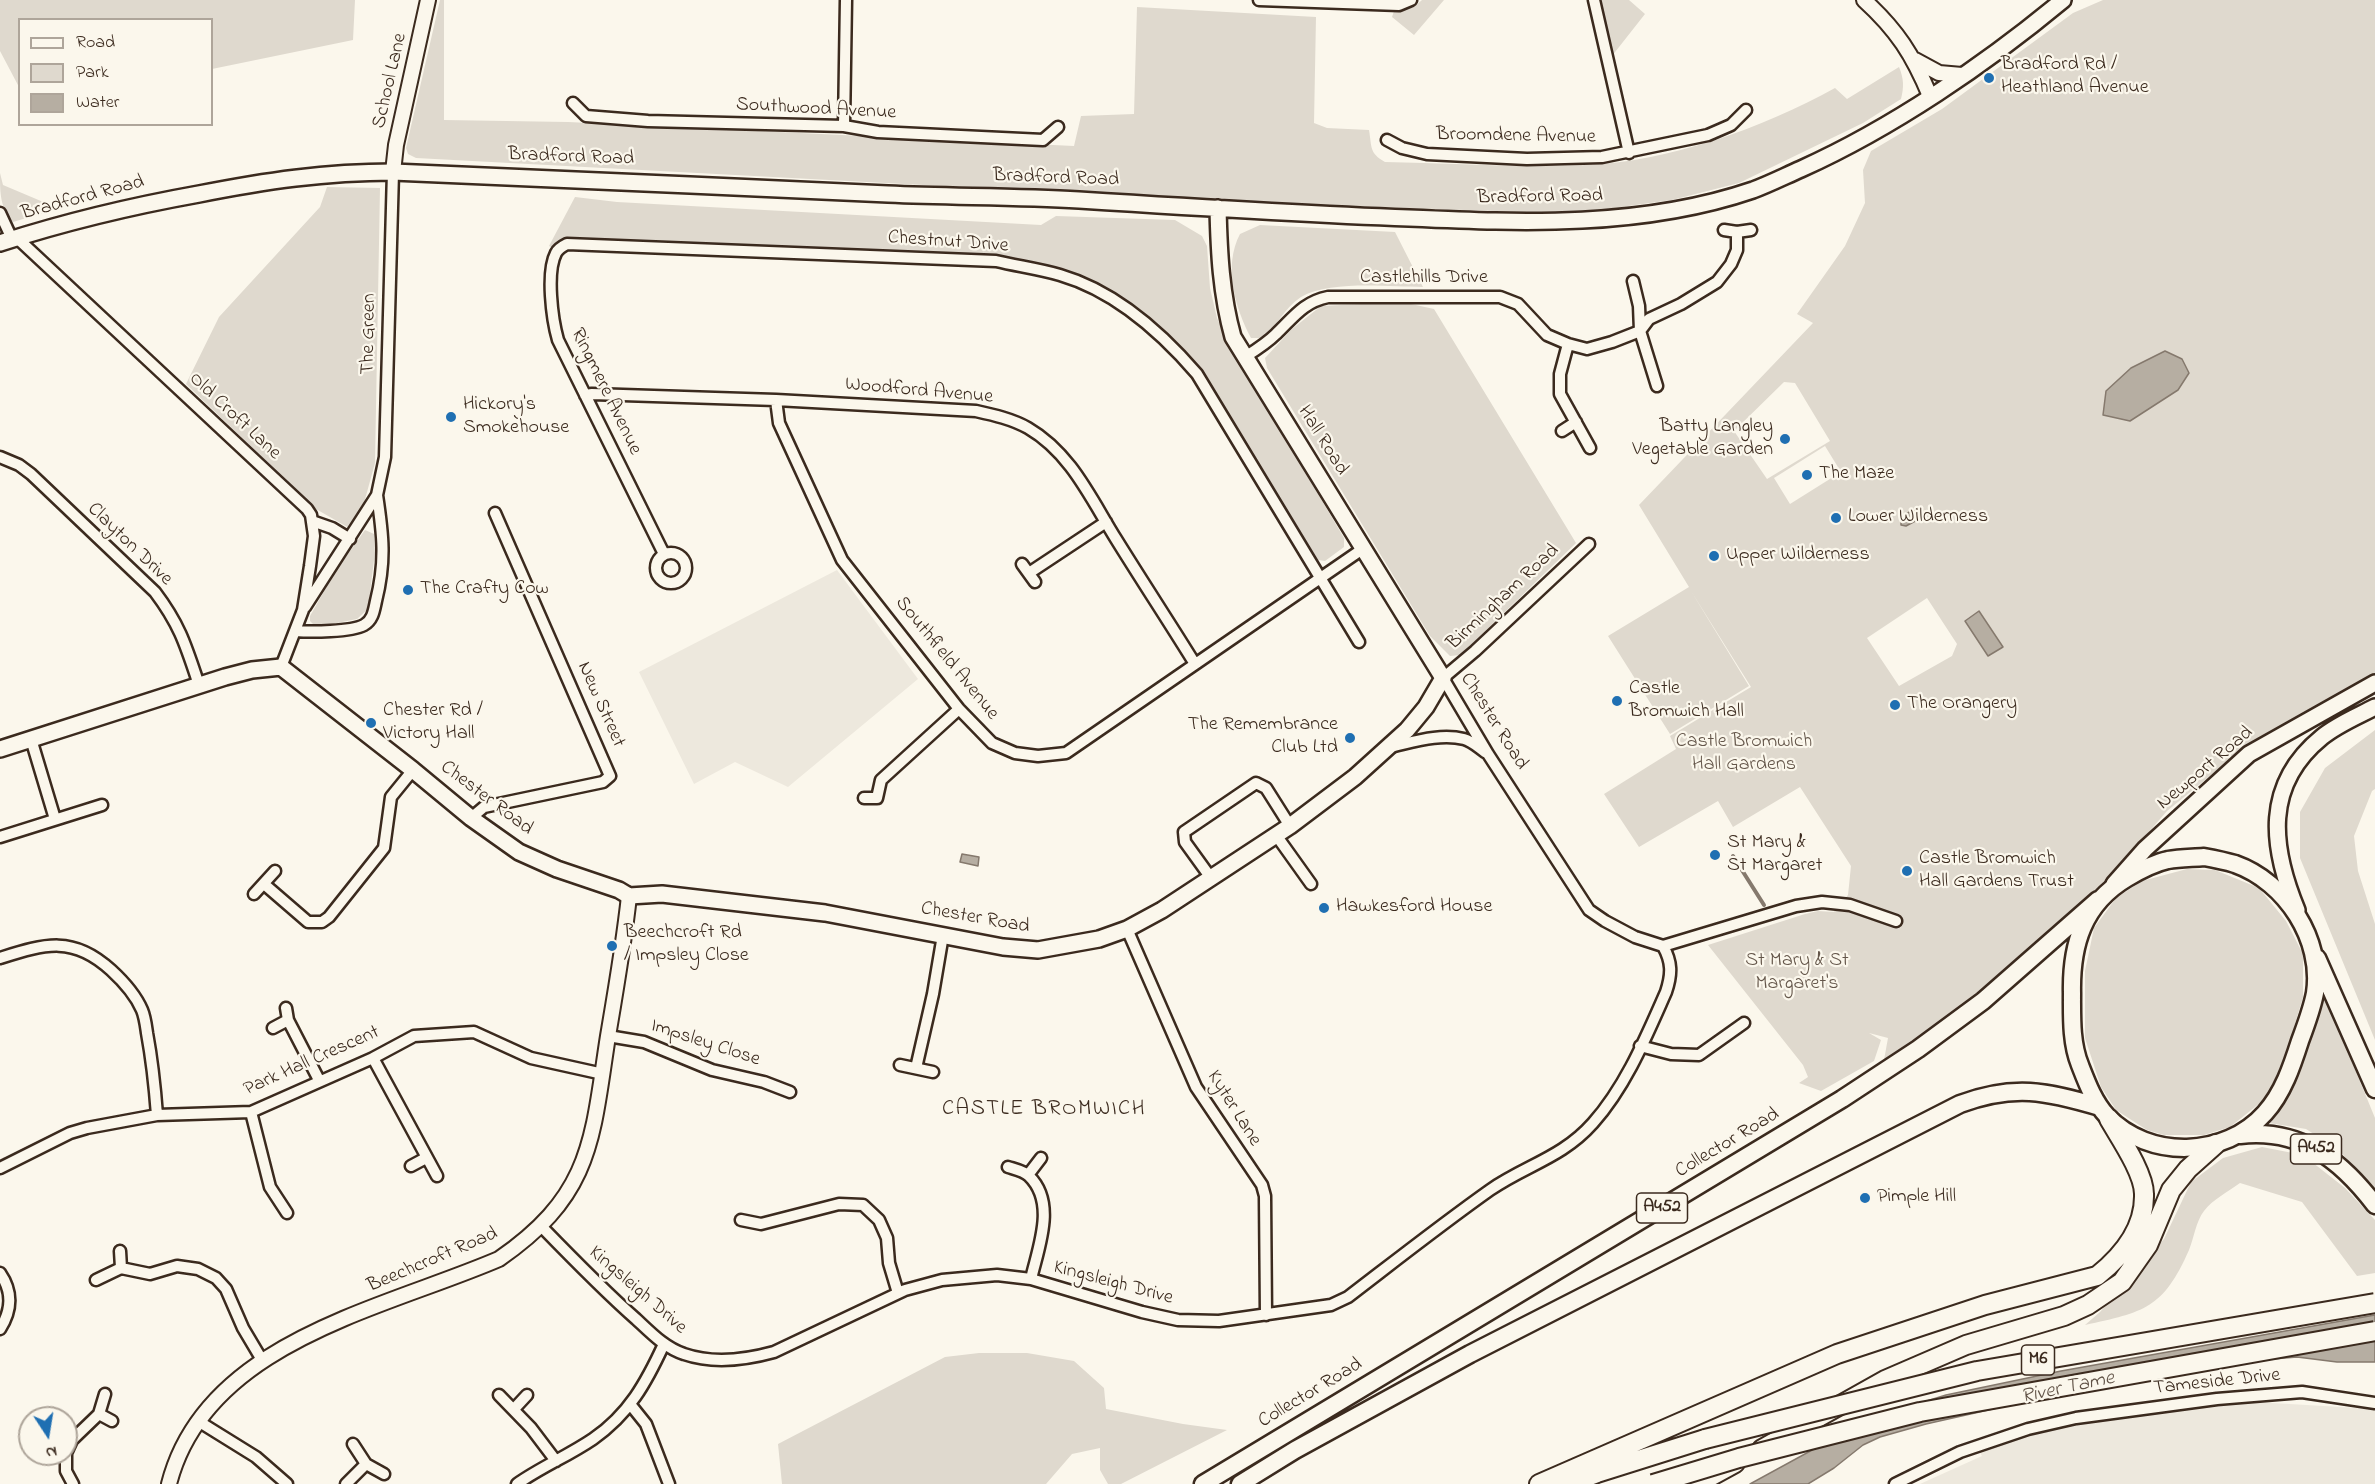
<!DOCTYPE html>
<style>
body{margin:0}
#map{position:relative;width:2375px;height:1484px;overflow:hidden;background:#fbf7ec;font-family:"Indie Flower",sans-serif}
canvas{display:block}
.legend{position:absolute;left:18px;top:18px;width:195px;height:108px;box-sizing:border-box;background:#fbf7ec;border:2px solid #aea59a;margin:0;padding:8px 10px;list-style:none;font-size:18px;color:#3b2a1e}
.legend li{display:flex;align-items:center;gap:12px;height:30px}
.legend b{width:30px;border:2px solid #aea59a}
.north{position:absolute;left:18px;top:1406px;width:60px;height:60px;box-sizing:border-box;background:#fbf7ec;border:2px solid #aea59a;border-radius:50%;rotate:168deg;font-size:16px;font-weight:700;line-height:24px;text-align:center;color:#3b2a1e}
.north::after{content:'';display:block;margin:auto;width:21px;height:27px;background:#1f6fb2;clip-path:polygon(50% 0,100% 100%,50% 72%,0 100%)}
</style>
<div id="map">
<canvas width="2375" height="1484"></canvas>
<ul class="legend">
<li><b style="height:8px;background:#fbf7ec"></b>Road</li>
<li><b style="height:16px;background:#dfd9ce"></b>Park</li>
<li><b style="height:16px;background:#b6aea2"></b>Water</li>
</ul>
<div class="north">N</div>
</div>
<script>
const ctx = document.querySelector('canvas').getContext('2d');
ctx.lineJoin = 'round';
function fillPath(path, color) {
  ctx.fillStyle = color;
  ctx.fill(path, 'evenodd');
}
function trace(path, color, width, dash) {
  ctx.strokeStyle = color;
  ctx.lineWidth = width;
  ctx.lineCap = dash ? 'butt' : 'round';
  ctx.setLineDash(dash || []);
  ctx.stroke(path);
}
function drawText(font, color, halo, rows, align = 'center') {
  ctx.font = font + ' "Indie Flower",sans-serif';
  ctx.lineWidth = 4.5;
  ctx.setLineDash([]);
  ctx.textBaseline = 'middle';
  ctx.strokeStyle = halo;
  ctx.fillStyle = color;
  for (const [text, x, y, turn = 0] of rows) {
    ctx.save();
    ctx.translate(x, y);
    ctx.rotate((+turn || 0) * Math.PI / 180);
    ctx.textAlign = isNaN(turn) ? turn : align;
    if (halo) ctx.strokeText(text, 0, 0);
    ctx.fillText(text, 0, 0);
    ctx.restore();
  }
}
const built = new Path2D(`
 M837,570L918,679L788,787L735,762L694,784L639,672Z
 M2238,1401L2375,1409V1484H1920L1982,1456L1979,1451L1994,1444L2063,1424Z`);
const green = new Path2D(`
 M0,0H355L353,40L212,69V20H20L19,87L0,51Z
 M440,0H444V120L568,122L1074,146L1081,116L1134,114L1137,7L1316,17L1314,123L1327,128L1369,130C1372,147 1369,153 1385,162C1452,163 1519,168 1585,165C1669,162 1762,128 1835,88L1847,99L1899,67C1904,79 1904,87 1901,99L1863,123L1739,183L1672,200L1606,209L1551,213L1261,203L416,158L408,154L406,148Z
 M1422,0H1444L1414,35L1392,17L1394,11L1414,7Z
 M1594,0H1629L1645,14L1608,61Z
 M2103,0H2375V676L2243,749L2167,811L2108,879L1947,1020L1884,1060L1888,1038L1869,1033L1881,1040L1874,1061L1821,1091L1799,1083L1808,1077L1803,1065L1708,945L1805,914L1818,911L1834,912L1848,895L1851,866L1800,787L1733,827L1718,801L1639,847L1604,794L1676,749L1670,736L1751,687L1691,591L1749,686L1670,734L1608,636L1689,587L1639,505L1813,323L1797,314L1845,246L1865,203L1863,170L1871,151L1942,109L2073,13ZM1784,382L1795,383L1830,441L1767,479L1734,431ZM1825,446L1841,472L1790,504L1774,478ZM1927,598L1957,644L1952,656L1899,686L1867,638Z
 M0,173L3,185L48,204L50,211L13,222C0,208 0,193 0,173Z
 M327,187L380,188L375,463L364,503L349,528L316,509L186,384L219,317L320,207Z
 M575,197L617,202L1041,225L1056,216L1175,220L1202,236L1207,246L1210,288L1217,318L1225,336L1344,538V547L1325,561L1318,560L1205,377L1168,333L1143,312L1105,289L964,255L571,239L560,242L553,248L549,246Z
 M1260,225L1395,232L1423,287C1390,287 1330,280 1301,297C1285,307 1277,326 1263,338H1251C1235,308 1223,266 1240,234Z
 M1402,302L1434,309L1576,543L1475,641L1460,655L1450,656L1430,636L1267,368L1265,358L1292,329L1321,306Z
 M365,530L374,534L375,552L368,609L357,619L322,626L314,625L310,621V616L335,572Z
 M2375,730V789L2372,791L2354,836L2358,871L2375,924V1040L2300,858V812L2325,768Z
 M2187,869L2215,870L2259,888L2286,921L2303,954V997L2284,1061L2265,1099L2230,1127L2204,1135H2164L2147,1130L2116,1110L2101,1087L2085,1038V971L2094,928L2116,898L2142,881Z
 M2322,989L2375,1118V1192L2339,1150L2306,1129L2269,1123L2284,1105L2304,1052Z
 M2262,1147L2303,1155L2345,1188L2375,1220V1273L2357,1276L2302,1202L2240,1183C2229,1191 2212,1200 2204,1211C2196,1221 2194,1238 2189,1250C2163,1309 2144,1312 2085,1325L2100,1312L2164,1239L2191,1182L2223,1158Z
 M979,1353H1027L1074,1361L1104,1388L1106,1409L1183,1424L1227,1430L1121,1484H1108L1100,1470V1448L1072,1454L1046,1484H782L778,1444L945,1357Z`);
const water = new Path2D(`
 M2165,351L2182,359L2189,373L2178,390L2130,421L2103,415L2106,391L2131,368Z
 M1913,510L1920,512L1919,519L1906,526L1901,525V517Z
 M1979,611L2003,647L1988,656L1965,621Z
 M962,854L979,857L978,866L960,862Z
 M2375,1315V1362H2337L2297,1357L2237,1362L2015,1404L1926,1424L1880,1437L1863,1445L1834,1468L1808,1484H1750L1869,1419L1946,1395L2061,1371Z`);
const stream = new Path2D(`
 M1733,856L1764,905`);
const minor = new Path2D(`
 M1259,0L1399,5L1411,0
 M1594,0L1629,153
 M573,103L586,116L648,121L844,126L878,132L1043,140L1058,127
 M844,126L846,0
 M1387,140L1402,148L1427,154L1527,159L1602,157L1708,135L1731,125L1746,110
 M0,213L12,239
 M1724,230L1737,232L1751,230
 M17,238L307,509L311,515L314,536L310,566L303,610L281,667
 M1633,281L1639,306L1640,331L1657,386
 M1568,344L1560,374V394L1590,448
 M1245,357C1256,350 1267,343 1276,334C1293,318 1303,302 1328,297H1500L1518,304L1547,335L1568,344L1587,349L1612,342L1640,331L1649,319L1681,304L1717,282L1731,264L1737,250V232
 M585,395L592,394L776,400L976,411C994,415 1012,419 1028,428C1071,453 1091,499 1116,539C1142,581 1169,622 1195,664
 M776,400L779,423L842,560L959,709L992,743L1015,753L1038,756L1066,753L1364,548
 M1562,431L1576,422
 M0,457L19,465L31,474L155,592C180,625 186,646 199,685
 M312,521L332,528L350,539
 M1589,544L1475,651L1443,678L1488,754L1589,910L1605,921L1635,937L1663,946L1796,906L1822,902L1850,905L1896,921
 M656 568a15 15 0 1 1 30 0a15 15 0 1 1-30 0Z
 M664,554L558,340C552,319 546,272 556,253C558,249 563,246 567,244L996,261C1017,266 1039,269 1060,275C1115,291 1160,331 1197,374L1359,642
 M1022,564L1035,582
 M1029,573L1106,522
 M305,607L377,495L385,457L393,172
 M295,631C311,632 351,632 364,625C373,620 374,610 376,601C386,561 383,535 377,495
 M31,739L55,819
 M1389,747C1413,742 1440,733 1464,739C1472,741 1479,748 1485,752
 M864,798H877L881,780L959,709
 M471,818L484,807L603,782L610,776L495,513
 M1276,835L1311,884
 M0,837L102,805
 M1211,878L1185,842L1184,832L1256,783L1266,788L1290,826
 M264,884L308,922H322L329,917L384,848L391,797L413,770
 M254,894L275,871
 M1127,929L1196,1087L1262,1185L1265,1196L1266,1315
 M0,958C45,944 73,935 111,970C123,981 136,996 142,1010C145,1017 146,1026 147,1033C152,1060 155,1088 157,1115
 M286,1008L288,1020L319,1080
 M273,1028L288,1020
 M608,1036L644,1042L712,1070L764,1082L790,1092
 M1640,1046L1671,1054L1699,1055L1744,1023
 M373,1058L437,1176
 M900,1065L933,1072
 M916,1068L933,994L943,935
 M251,1112L270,1187L287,1213
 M411,1166L426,1158
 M1008,1167C1014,1169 1024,1171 1029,1176C1057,1203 1038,1248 1031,1279
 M0,1168L70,1133L87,1128L157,1115L251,1112L373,1058L414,1036L474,1032L531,1058L603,1074
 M1028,1175L1041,1158
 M741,1220L761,1224L839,1204L863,1205L879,1220L887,1238L889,1263L898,1293
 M541,1226C572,1258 603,1290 636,1319C650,1332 665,1348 684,1354C713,1364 745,1360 774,1352L905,1290L942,1280L997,1275L1031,1279L1142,1312L1178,1320L1219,1321L1331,1305L1348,1297C1395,1261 1442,1224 1490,1190C1526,1165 1562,1158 1593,1123C1626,1086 1646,1037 1666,992C1672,974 1672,962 1663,946
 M120,1251L121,1268
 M0,1273C13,1292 12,1310 0,1329
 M96,1280L121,1268L150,1274L177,1266L198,1269L216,1278L226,1289L243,1328L262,1360
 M105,1394L99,1414L112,1421
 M499,1395L531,1428L556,1461
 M630,1404L646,1424L669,1484
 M514,1409L527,1395
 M198,1421L256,1457L287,1484
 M353,1444L366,1464L384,1474
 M66,1453L72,1440L99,1414
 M66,1454V1471L73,1484
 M346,1484L366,1464
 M517,1484C541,1467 568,1456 593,1439C629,1414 646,1383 664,1344
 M1895,1484L1960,1452L2028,1429L2076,1418L2217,1399L2302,1392L2375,1403`);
const tertiary = new Path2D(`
 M1864,0C1897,30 1913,55 1930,96
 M1915,60L1939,73L1962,75
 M393,172L396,145L428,0
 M169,1484C205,1342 383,1309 499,1259C593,1194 592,1139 608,1036C616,989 624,943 629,896`);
const secondary = new Path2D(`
 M0,243C65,222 132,206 199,194C265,181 325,172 393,172C558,178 723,187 888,194C951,197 1015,196 1079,200C1189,207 1299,214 1409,218C1523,223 1642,228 1753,190C1769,184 1785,176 1801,169C1892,128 1986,64 2063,0
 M0,749L225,677L252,670L281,667L413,770L471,818L519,852L557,869L619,890L629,896L662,894L825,913L1003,947L1038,950L1099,939L1127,929L1162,910L1290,826L1355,777L1407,730L1426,707L1443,678L1233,337C1221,294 1219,252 1218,208
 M2114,884L2145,849L2249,754L2375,683
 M2297,910C2271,847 2263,785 2322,737C2338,724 2358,716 2375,707`);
const trunk = new Path2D(`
 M2204,857C2215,859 2225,861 2235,864C2286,882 2323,940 2315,993C2312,1009 2306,1025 2300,1041C2292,1066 2283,1093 2265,1113C2225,1158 2149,1160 2107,1116C2094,1102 2087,1083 2080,1065C2071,1043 2072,1017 2072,993C2071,945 2083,904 2127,878C2139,871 2154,863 2168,860C2180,858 2193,858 2204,857Z
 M2317,958L2375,1089
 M2240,1135C2300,1128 2340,1159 2375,1205
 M1203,1484L1842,1099L1918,1049L1983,1001L2098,900
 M1240,1484L1295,1450L1470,1354L1960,1104C2014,1084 2046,1091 2100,1107`);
const motorway = new Path2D(`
 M1762,1449L1885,1380L1966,1345L2064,1316L2088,1305L2122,1282L2148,1245L2171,1190L2188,1169L2216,1144
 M1539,1484L1837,1354L1985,1305L2097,1276C2122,1256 2145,1229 2144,1194C2144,1173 2120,1138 2109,1119
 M1569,1484L1597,1473L1705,1439
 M1697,1484L1735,1463`);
const motorwayBridge = new Path2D(`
 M1705,1439L1977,1371L2375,1303
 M1653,1484L1739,1458L1920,1412L2375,1331`);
const markers = [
 [1989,78,6,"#1f6fb2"],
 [451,417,6,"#1f6fb2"],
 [1785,439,6,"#1f6fb2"],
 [1807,475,6,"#1f6fb2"],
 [1836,518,6,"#1f6fb2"],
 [1714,556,6,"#1f6fb2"],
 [408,590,6,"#1f6fb2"],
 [1617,701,6,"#1f6fb2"],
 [1895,705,6,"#1f6fb2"],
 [371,723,6,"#1f6fb2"],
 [1350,738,6,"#1f6fb2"],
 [1715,855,6,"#1f6fb2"],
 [1907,871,6,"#1f6fb2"],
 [1324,908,6,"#1f6fb2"],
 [612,946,6,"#1f6fb2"],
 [1865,1198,6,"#1f6fb2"]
];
const shields = [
 [2316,1149,51],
 [1662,1208,51],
 [2038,1360,33]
];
const shieldNames = [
 ["A452",2316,1149],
 ["A452",1662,1208],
 ["M6",2038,1360]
];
const poiNames = [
 ["Bradford Rd /",2001,66],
 ["Heathland Avenue",2001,89],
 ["Hickory's",463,406],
 ["Smokehouse",463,429],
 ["Batty Langley",1773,428,"right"],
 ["Vegetable Garden",1773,451,"right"],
 ["The Maze",1819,475],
 ["Lower Wilderness",1848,518],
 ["Upper Wilderness",1726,556],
 ["The Crafty Cow",420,590],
 ["Castle",1629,690],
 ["Bromwich Hall",1629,713],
 ["The Orangery",1907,705],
 ["Chester Rd /",383,712],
 ["Victory Hall",383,735],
 ["The Remembrance",1338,726,"right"],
 ["Club Ltd",1338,749,"right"],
 ["St Mary &",1727,844],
 ["St Margaret",1727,867],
 ["Castle Bromwich",1919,860],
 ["Hall Gardens Trust",1919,883],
 ["Hawkesford House",1336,908],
 ["Beechcroft Rd",624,934],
 ["/ Impsley Close",624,957],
 ["Pimple Hill",1877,1198]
];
const streetNames = [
 ["School Lane",391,81,-77],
 ["Southwood Avenue",816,110,3],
 ["Broomdene Avenue",1516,137,1],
 ["Bradford Road",571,158,2],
 ["Bradford Road",1056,179,2],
 ["Bradford Road",1540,198,-1],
 ["Bradford Road",83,199,-15],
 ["Chestnut Drive",948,243,4],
 ["Castlehills Drive",1424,279],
 ["The Green",370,334,-89],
 ["Ringmere Avenue",605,392,64],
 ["Woodford Avenue",919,392,5],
 ["Old Croft Lane",234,417,43],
 ["Hall Road",1322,441,58],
 ["Clayton Drive",129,545,44],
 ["Birmingham Road",1504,598,-43],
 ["Southfield Avenue",946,659,51],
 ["New Street",600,705,66],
 ["Chester Road",1493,722,58],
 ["Newport Road",2206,769,-40],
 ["Chester Road",486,799,37],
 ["Chester Road",975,919,10],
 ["Impsley Close",705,1044,18],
 ["Park Hall Crescent",312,1062,-24],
 ["Kyter Lane",1233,1109,58],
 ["Collector Road",1728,1144,-31],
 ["Beechcroft Road",433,1261,-23],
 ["Kingsleigh Drive",1113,1284,15],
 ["Kingsleigh Drive",637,1291,41],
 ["Tameside Drive",2217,1383,-6],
 ["Collector Road",1311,1394,-31]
];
const parkNames = [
 ["Castle Bromwich",1744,743],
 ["Hall Gardens",1744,766],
 ["St Mary & St",1797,962],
 ["Margaret's",1797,985]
];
const waterNames = [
 ["River Tame",2068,1389,-12]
];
const quarterNames = [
 ["CASTLE BROMWICH",1044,1110]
];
fillPath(built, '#ede8dd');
fillPath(green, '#dfd9ce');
fillPath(water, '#b6aea2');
trace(water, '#85796d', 1.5);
trace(stream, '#85796d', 4);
trace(minor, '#3b2a1e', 15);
trace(tertiary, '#3b2a1e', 18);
trace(secondary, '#3b2a1e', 20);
trace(trunk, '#3b2a1e', 21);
trace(motorway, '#3b2a1e', 22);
trace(minor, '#fbf7ec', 10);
trace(tertiary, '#fbf7ec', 14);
trace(secondary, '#fbf7ec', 15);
trace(trunk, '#fbf7ec', 16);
trace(motorway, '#fbf7ec', 18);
trace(motorwayBridge, '#3b2a1e', 22, []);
trace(motorwayBridge, '#fbf7ec', 18);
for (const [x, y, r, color] of markers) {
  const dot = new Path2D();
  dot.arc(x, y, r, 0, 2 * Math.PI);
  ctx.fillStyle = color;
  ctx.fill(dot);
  trace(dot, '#fbf7ec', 2);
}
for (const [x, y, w] of shields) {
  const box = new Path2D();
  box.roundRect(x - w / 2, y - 15, w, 30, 4.5);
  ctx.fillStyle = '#fbf7ec';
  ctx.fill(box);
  trace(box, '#3b2a1e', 1.5);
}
drawText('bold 18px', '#3b2a1e', null, shieldNames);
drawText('20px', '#3b2a1e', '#fbf7ec', poiNames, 'left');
drawText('20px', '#3b2a1e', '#fbf7ec', streetNames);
drawText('20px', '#64564a', '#fbf7ec', parkNames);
drawText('italic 21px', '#605246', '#fbf7ec', waterNames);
ctx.letterSpacing = '1.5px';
drawText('22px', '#3b2a1e', '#fbf7ec', quarterNames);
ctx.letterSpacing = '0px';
</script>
